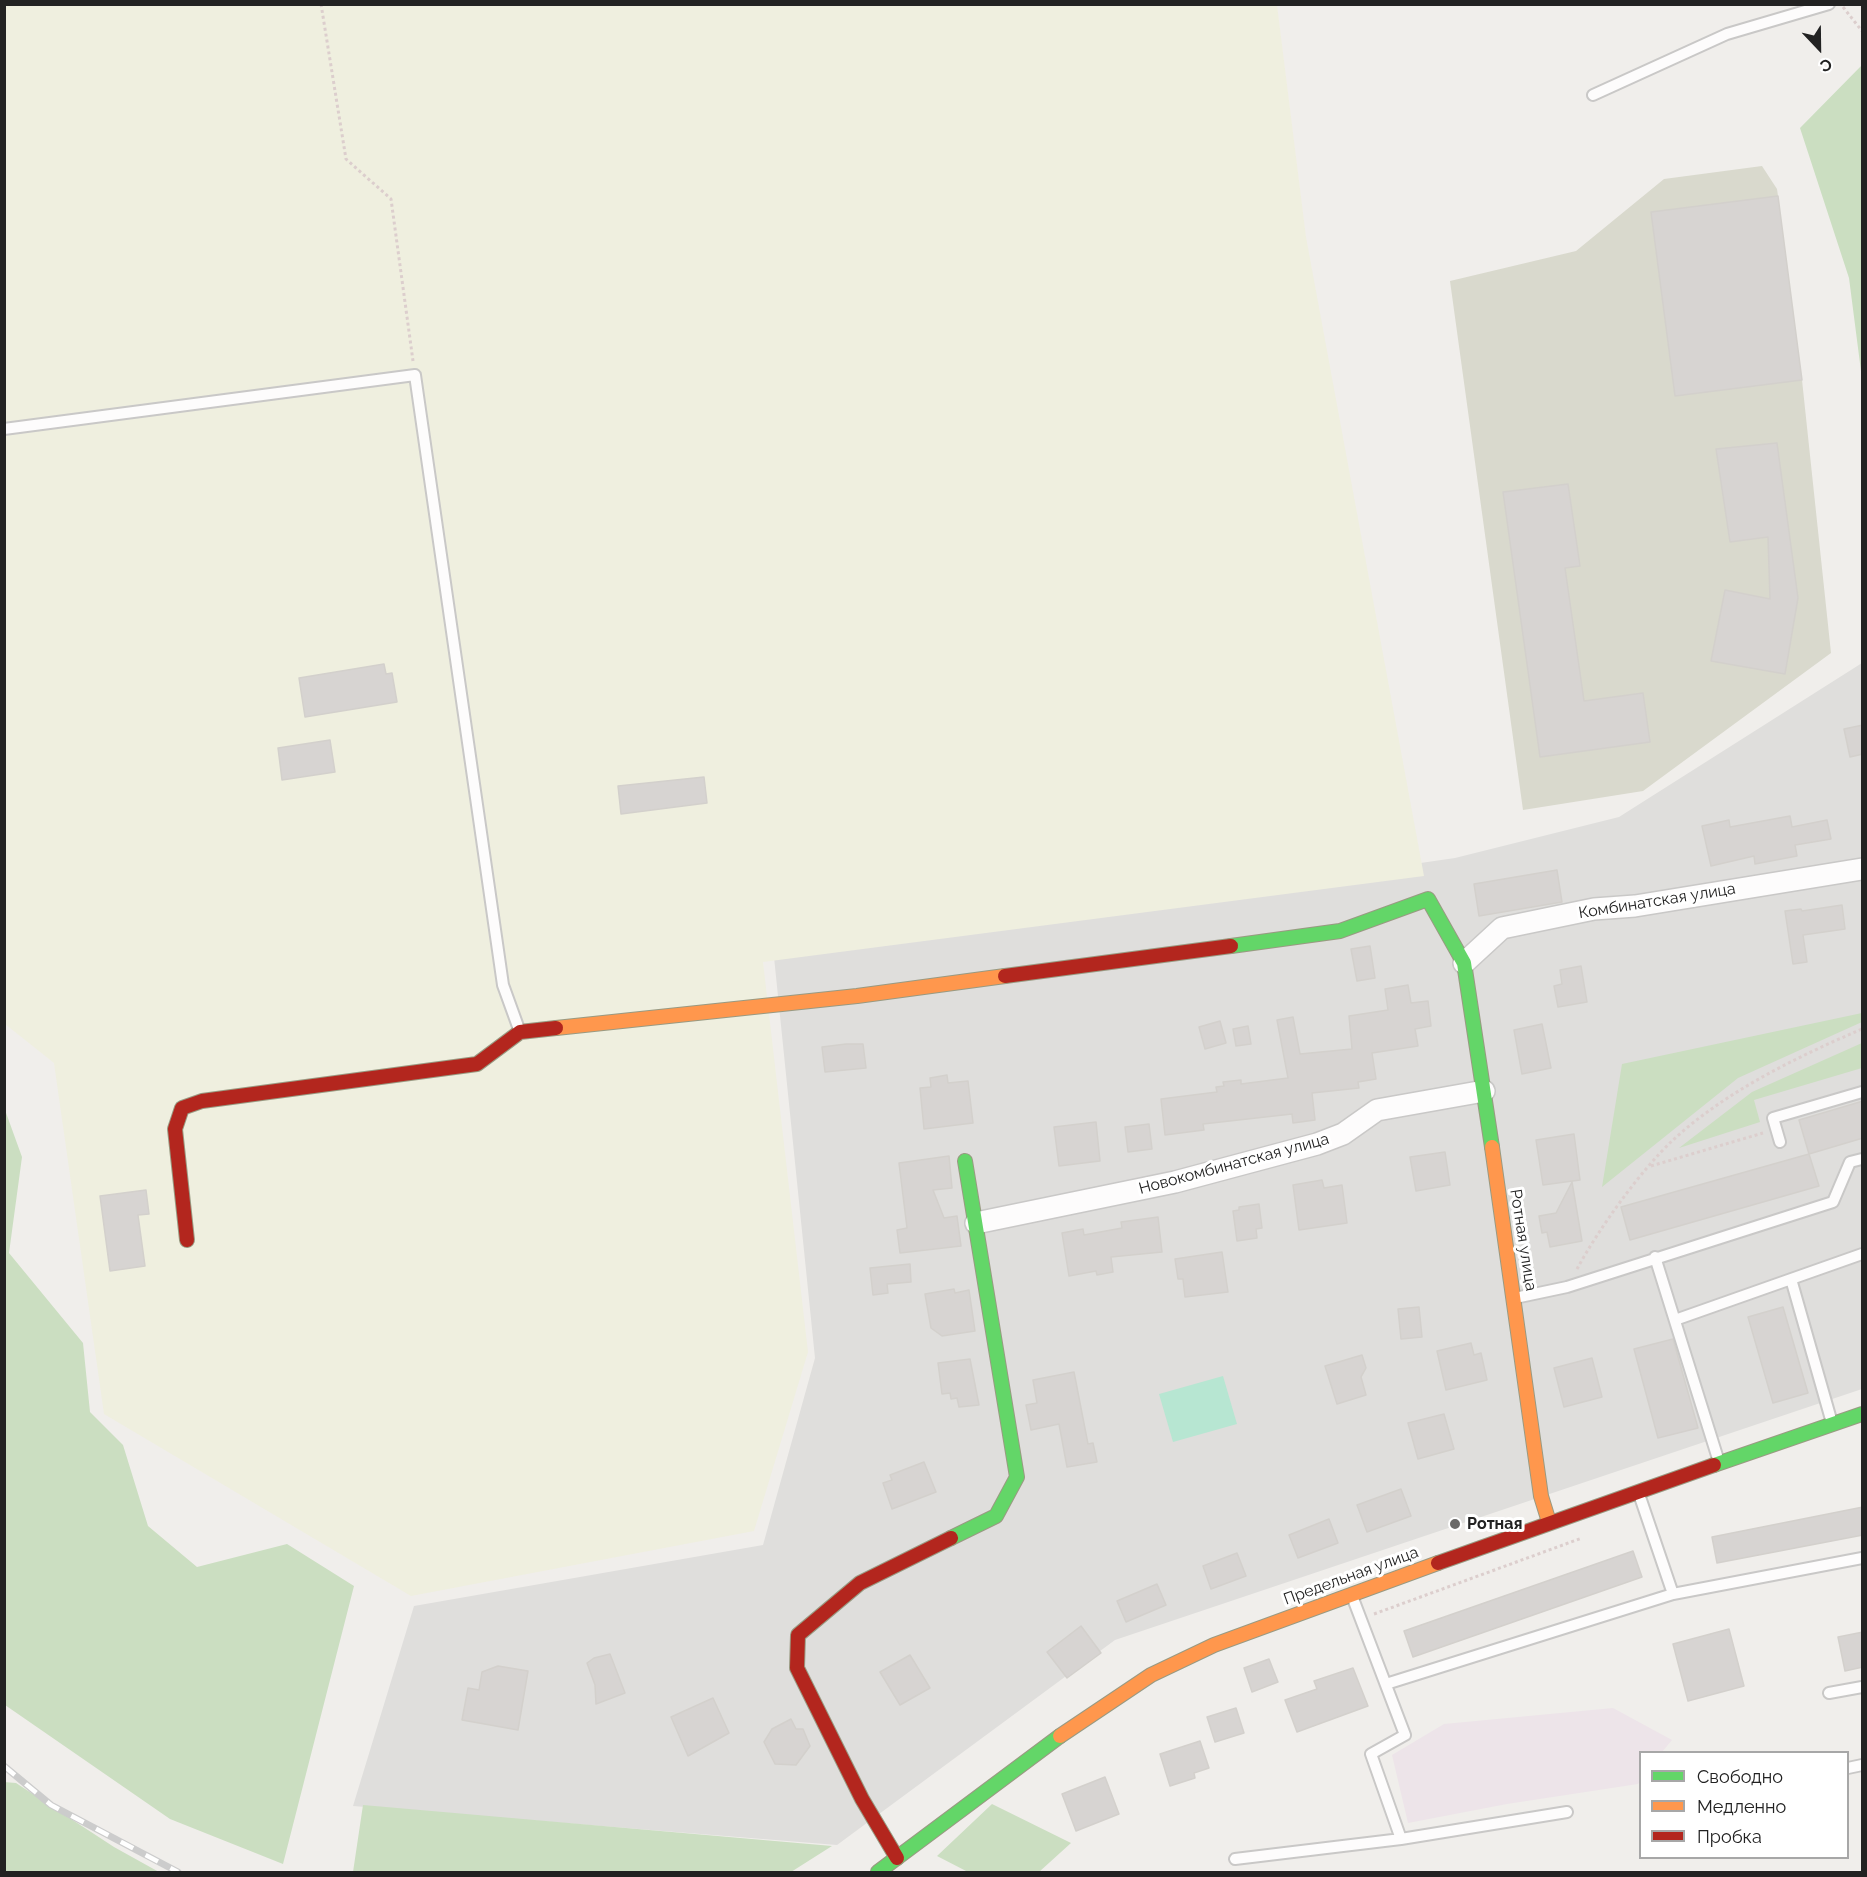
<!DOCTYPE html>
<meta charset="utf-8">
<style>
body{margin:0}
#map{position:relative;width:1867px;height:1877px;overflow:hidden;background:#f0eeeb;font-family:Raleway,sans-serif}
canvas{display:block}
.frame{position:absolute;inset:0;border:6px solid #222;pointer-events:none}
.legend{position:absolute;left:1639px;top:1751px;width:210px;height:108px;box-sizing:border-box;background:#fff;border:2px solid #a7a7a7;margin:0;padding:8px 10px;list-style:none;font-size:18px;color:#222}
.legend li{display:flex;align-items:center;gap:12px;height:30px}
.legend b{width:30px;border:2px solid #a7a7a7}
.north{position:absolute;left:1789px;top:18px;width:60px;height:60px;-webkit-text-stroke:4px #fff;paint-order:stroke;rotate:158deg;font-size:16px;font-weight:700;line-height:24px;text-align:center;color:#222}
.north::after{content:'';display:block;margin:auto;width:21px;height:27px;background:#222;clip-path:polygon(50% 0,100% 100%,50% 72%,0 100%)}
</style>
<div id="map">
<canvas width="1867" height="1877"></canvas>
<div class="frame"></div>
<ul class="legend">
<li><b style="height:8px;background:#63d668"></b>Свободно</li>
<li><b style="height:8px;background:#ff974d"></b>Медленно</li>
<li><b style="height:8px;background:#b3261e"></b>Пробка</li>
</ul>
<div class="north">С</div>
</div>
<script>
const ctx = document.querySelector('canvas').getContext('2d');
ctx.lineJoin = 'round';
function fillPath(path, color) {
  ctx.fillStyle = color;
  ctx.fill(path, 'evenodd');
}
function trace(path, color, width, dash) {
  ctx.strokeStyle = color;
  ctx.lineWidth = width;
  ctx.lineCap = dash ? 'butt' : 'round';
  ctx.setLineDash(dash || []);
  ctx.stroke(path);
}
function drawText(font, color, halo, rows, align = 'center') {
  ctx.font = font + ' Raleway,sans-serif';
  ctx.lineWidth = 6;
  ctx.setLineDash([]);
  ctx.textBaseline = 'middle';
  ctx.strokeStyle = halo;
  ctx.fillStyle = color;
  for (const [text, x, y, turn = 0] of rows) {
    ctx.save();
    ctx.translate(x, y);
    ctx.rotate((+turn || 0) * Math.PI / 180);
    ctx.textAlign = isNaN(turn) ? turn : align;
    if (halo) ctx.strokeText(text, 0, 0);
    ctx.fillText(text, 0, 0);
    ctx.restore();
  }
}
const residential = new Path2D(`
 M1862,663V1389L1115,1640L837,1845L353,1806L414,1606L763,1545L815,1358L774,957L1455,858L1619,817Z`);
const industrial = new Path2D(`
 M1613,1708L1672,1740L1662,1752H1640V1781L1638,1784L1507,1804L1408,1823L1392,1755L1444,1724Z`);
const construction = new Path2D(`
 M1762,166L1777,189L1778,196L1802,380L1831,653L1643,791L1523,810L1450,281L1576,251L1664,179Z`);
const farmland = new Path2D(`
 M4,5H1277L1306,237L1424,876L763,962L808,1352L754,1531L411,1596L104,1414L54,1063L5,1024Z`);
const forest = new Path2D(`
 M1862,65V379L1849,278L1800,128Z
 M1862,1013V1022L1738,1078L1602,1187L1622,1064Z
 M1862,1043V1068L1754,1100L1760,1122L1679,1148L1752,1092Z
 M5,1110L22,1157L9,1253L83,1343L90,1412L123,1445L148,1526L197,1567L287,1544L354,1586L283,1864L170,1819L5,1705Z
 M4,1782L16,1783L114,1847L159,1872H5Z
 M992,1804L1071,1843L1039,1872H968L937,1856Z
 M363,1805L832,1846L791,1872H353Z`);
const pitch = new Path2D(`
 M1223,1376L1237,1424L1173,1442L1159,1394Z`);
const building = new Path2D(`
 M1778,196L1802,380L1675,396L1651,212Z
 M1777,443L1798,598L1785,674L1711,661L1725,590L1770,599L1768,537L1730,542L1716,449Z
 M1568,484L1580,566L1565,568L1584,701L1643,693L1650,742L1540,757L1503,492Z
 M384,664L386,674L392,673L397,702L305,717L299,678Z
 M1863,725V754L1850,757L1844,729Z
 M330,740L335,772L282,780L278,748Z
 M704,777L707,803L621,814L618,786Z
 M1790,816L1792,827L1827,820L1831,839L1795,845L1797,856L1755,864L1754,856L1711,866L1702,826L1729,820L1730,827Z
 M1557,870L1562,902L1479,916L1474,884Z
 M1842,905L1845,929L1803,935L1807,962L1793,964L1785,911L1801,909L1802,911Z
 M1370,946L1375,978L1357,981L1351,949Z
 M1581,966L1587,1002L1558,1007L1554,986L1562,984L1560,970Z
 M1408,985L1411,1003L1428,1001L1431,1026L1415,1029L1418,1046L1372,1053L1376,1079L1358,1082L1359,1088L1312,1093L1315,1120L1293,1123L1292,1114L1203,1124L1204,1130L1165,1135L1161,1099L1217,1092L1216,1087L1224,1086L1223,1082L1241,1080V1084L1288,1078L1277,1020L1293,1017L1300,1054L1352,1049L1349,1016L1388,1010L1385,989Z
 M1220,1021L1226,1043L1205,1049L1199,1027Z
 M1542,1024L1551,1068L1522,1074L1514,1030Z
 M1248,1026L1251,1044L1236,1046L1233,1029Z
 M846,1044H863L866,1068L825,1072L822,1047Z
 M947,1075L948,1083L968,1081L973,1123L924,1129L920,1088L931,1087L930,1078Z
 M1863,1101V1138L1809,1154L1799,1120Z
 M1096,1122L1100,1161L1059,1166L1054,1127Z
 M1149,1124L1152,1149L1128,1152L1125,1127Z
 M1574,1134L1580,1180L1543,1185L1536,1140Z
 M1445,1152L1450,1185L1416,1191L1410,1157Z
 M1809,1154L1819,1186L1630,1240L1621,1207Z
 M949,1156L952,1188L933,1190L944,1218L957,1216L961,1246L900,1253L897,1230L907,1228L899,1163Z
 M1322,1180L1324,1188L1342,1185L1347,1223L1299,1230L1293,1185Z
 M1572,1182L1582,1241L1550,1247L1547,1232L1542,1233L1539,1216L1556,1213Z
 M146,1190L149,1214L138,1215L145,1266L110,1271L100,1196Z
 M1259,1204L1262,1228L1256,1229L1257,1238L1237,1241L1233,1211L1239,1210V1207Z
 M1158,1217L1162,1252L1111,1257L1113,1272L1097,1275L1096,1271L1069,1276L1062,1233L1083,1229L1084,1235L1122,1228L1121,1222Z
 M1222,1252L1228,1292L1185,1297L1183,1279H1178L1175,1259Z
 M910,1264L911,1282L887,1284L888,1293L873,1295L870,1268Z
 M954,1289L955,1293L969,1290L975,1331L942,1336L931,1328L925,1294Z
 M1419,1307L1422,1337L1401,1339L1398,1309Z
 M1783,1307L1808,1393L1773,1403L1748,1317Z
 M1673,1339L1698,1428L1658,1438L1634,1349Z
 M1471,1343L1474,1355L1481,1353L1487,1380L1446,1390L1437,1351Z
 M1362,1355L1366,1368L1361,1377L1366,1395L1337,1404L1325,1366Z
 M1592,1358L1602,1397L1564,1407L1554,1368Z
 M970,1359L979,1405L959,1407L957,1398L951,1399L950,1393L942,1394L938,1363Z
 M1074,1372L1088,1444L1093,1443L1097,1462L1067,1467L1059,1424L1031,1430L1026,1405L1037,1403L1033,1380Z
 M1444,1414L1454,1449L1418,1459L1408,1423Z
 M924,1462L936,1492L892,1509L883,1483L892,1480L890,1475Z
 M1401,1489L1411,1516L1367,1532L1357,1505Z
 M1863,1507V1535L1717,1563L1712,1537Z
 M1329,1519L1338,1543L1298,1558L1289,1535Z
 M1633,1551L1642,1577L1413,1657L1404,1631Z
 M1237,1553L1246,1576L1211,1589L1203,1566Z
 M1157,1584L1166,1605L1126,1622L1117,1601Z
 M1081,1626L1101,1653L1067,1678L1047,1652Z
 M1729,1629L1744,1686L1688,1701L1673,1644Z
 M1863,1632V1667L1845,1671L1838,1637Z
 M610,1654L625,1693L596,1704L595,1685L587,1663L594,1658Z
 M910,1655L930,1688L900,1705L880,1672Z
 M1269,1659L1278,1682L1252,1692L1244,1668Z
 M498,1666L528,1671L518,1730L462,1720L468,1688L479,1690L482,1672Z
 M1353,1668L1368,1706L1297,1732L1285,1700L1317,1689L1314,1681Z
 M713,1698L729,1733L688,1756L671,1717Z
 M1236,1708L1244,1733L1215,1742L1207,1717Z
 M791,1719L796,1729H803L810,1746L796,1765L775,1764L764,1742L772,1729Z
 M1200,1741L1209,1768L1194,1773L1195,1778L1170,1786L1160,1754Z
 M1105,1777L1119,1814L1076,1831L1062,1794Z`);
const path = new Path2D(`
 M321,4L346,159L391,199L413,361
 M1843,7L1862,31
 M1651,1166L1763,1133
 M1577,1269C1598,1230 1640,1171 1673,1140C1726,1091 1797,1057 1862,1029
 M1374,1614L1582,1538`);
const lane = new Path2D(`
 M1593,95L1727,34L1829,4
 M4,429L415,375L503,985L520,1032
 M1780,1142L1773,1118L1862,1092
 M1655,1257L1719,1462
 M1791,1279L1832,1423
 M1515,1298L1567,1287L1833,1202L1850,1162L1862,1159
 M1675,1320L1862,1254
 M1639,1494L1673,1594
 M1352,1596L1405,1735L1371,1754L1401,1839
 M1386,1684L1673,1594L1862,1558
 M1829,1693L1862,1687
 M1848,1768L1862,1765
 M1235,1859L1401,1839L1567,1812`);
const street = new Path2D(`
 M1464,963L1502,928L1594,909L1635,906L1862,869
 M976,1223L1175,1182L1317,1144L1343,1134L1377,1110L1484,1091`);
const fast = new Path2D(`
 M1231,946L1340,931L1428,899L1464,963L1492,1147
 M1714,1465L1862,1414
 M951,1538L996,1516L1017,1477L965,1161
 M878,1872L1060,1736`);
const slow = new Path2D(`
 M556,1028L857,996L1005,976
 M1492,1147L1541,1496L1549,1522
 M1060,1736L1151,1675L1214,1645L1438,1563`);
const jam = new Path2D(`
 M1005,976L1231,946
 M187,1240L175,1129L182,1108L202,1101L477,1064L520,1032L556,1028
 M1438,1563L1714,1465
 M897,1858L862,1799L797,1668L798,1635L860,1583L951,1538`);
const rail = new Path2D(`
 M4,1766L51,1805L178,1872`);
const markers = [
 [1455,1524,6,"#6a6968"]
];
const streetNames = [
 ["Комбинатская улица",1657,901,-9],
 ["Новокомбинатская улица",1234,1164,-15],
 ["Ротная улица",1523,1240,81],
 ["Предельная улица",1351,1576,-20]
];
const poiNames = [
 ["Ротная",1467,1524]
];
fillPath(residential, '#dfdedc');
fillPath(industrial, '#ede4e9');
fillPath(construction, '#d9d9cd');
fillPath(farmland, '#efefdf');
fillPath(forest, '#cbdec1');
fillPath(pitch, '#b7e6d2');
fillPath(building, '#d7d4d2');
trace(building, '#d3d0cc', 1.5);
trace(lane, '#c9c8c7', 14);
trace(street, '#c9c8c7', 24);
trace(fast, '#999a82', 16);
trace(slow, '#999a82', 16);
trace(jam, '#999a82', 16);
trace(path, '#dccecd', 3, [3, 3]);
trace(lane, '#fdfcfc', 10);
trace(street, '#fdfcfc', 21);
trace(fast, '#63d668', 14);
trace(slow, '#ff974d', 14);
trace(jam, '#b3261e', 14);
trace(rail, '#ccc', 7);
trace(rail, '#fff', 4.5, [14]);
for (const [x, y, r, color] of markers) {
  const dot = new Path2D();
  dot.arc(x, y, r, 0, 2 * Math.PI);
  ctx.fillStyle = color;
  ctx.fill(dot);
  trace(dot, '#fff', 2);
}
drawText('16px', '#222', '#fff', streetNames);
drawText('bold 16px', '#222', '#fff', poiNames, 'left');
</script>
